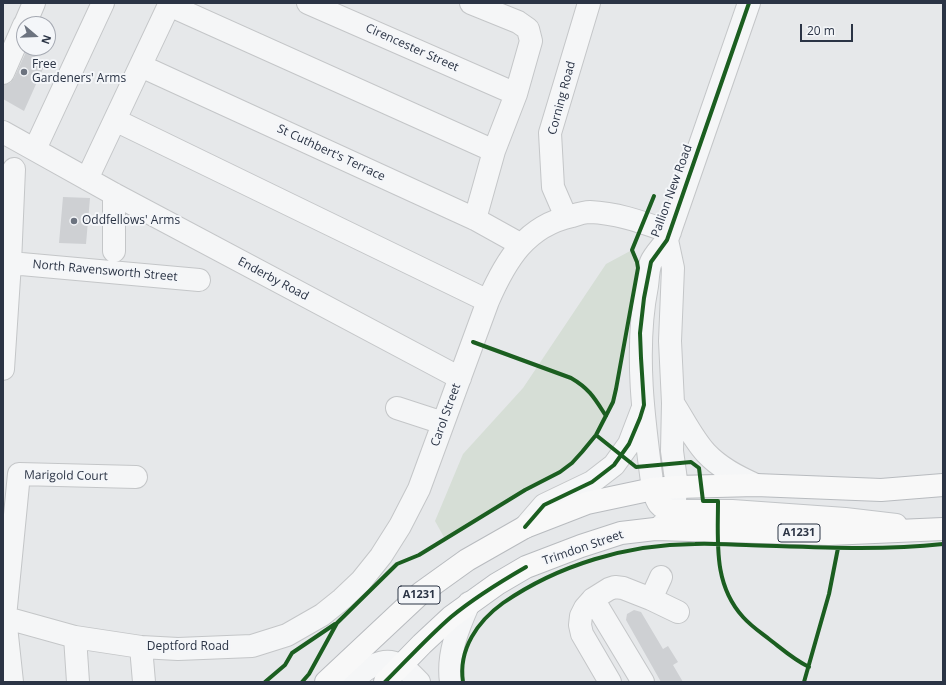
<!DOCTYPE html>
<style>
body{margin:0}
#map{position:relative;width:946px;height:685px;overflow:hidden;background:#e6e8ea;font-family:"Open Sans",sans-serif}
canvas{display:block}
.frame{position:absolute;inset:0;border:4px solid #2b3445;pointer-events:none}
.north{position:absolute;left:16px;top:16px;width:40px;height:40px;box-sizing:border-box;background:#f4f6f9;border:1px solid #a4a8b1;border-radius:50%;rotate:109deg;font-size:11px;font-weight:700;line-height:16px;text-align:center;color:#2b3445}
.north::after{content:'';display:block;margin:auto;width:14px;height:18px;background:#6c737f;clip-path:polygon(50% 0,100% 100%,50% 72%,0 100%)}
.scale{position:absolute;left:800px;top:24px;width:53px;height:18px;box-sizing:border-box;border:2px solid #2b3445;border-top:0;padding-left:5px;font-size:12px;line-height:14px;white-space:nowrap;color:#2b3445;-webkit-text-stroke:3px #f4f6f9;paint-order:stroke}
</style>
<div id="map">
<canvas width="946" height="685"></canvas>
<div class="frame"></div>
<div class="north">N</div>
<div class="scale">20 m</div>
</div>
<script>
const ctx = document.querySelector('canvas').getContext('2d');
ctx.lineJoin = 'round';
function fillPath(path, color) {
  ctx.fillStyle = color;
  ctx.fill(path, 'evenodd');
}
function trace(path, color, width, dash) {
  ctx.strokeStyle = color;
  ctx.lineWidth = width;
  ctx.lineCap = dash ? 'butt' : 'round';
  ctx.setLineDash(dash || []);
  ctx.stroke(path);
}
function drawText(font, color, halo, rows, align = 'center') {
  ctx.font = font + ' "Open Sans",sans-serif';
  ctx.lineWidth = 4;
  ctx.setLineDash([]);
  ctx.textBaseline = 'middle';
  ctx.strokeStyle = halo;
  ctx.fillStyle = color;
  for (const [text, x, y, turn = 0] of rows) {
    ctx.save();
    ctx.translate(x, y);
    ctx.rotate((+turn || 0) * Math.PI / 180);
    ctx.textAlign = isNaN(turn) ? turn : align;
    if (halo) ctx.strokeText(text, 0, 0);
    ctx.fillText(text, 0, 0);
    ctx.restore();
  }
}
const green = new Path2D(`
 M632,250L637,262L638,268L616,389C607,421 589,452 561,471C549,479 535,484 523,491C497,507 471,523 445,539L435,521L463,454L523,388L606,264Z`);
const building = new Path2D(`
 M26,52L46,62L24,111L3,99V85L10,83L14,78Z
 M63,197L90,198L86,244L59,243Z
 M634,610L641,612L663,649L668,646L678,662L673,665L683,682H661L626,620L627,614Z`);
const minor = new Path2D(`
 M308,3L516,94
 M471,3L518,22L528,29L531,41L516,94L494,151L475,219
 M169,5L494,151
 M25,24L34,3
 M141,66L475,219L520,244
 M3,73L24,25
 M115,120L488,301
 M3,132L114,194L460,378
 M35,149L103,3
 M87,179L170,3
 M566,217L553,187L550,133L589,3
 M114,251V194
 M10,263L199,280
 M3,369L10,263L14,169
 M673,403C684,420 693,439 706,453C720,468 738,477 756,485
 M397,408L443,423
 M653,489C644,423 634,351 647,286C648,279 648,269 651,262C654,255 662,247 667,240L749,3
 M662,525L666,522L673,511L677,487L672,451L673,403L670,341L673,268L667,240
 M525,527L544,505L592,482L614,465L629,444L642,410
 M661,577L651,599L678,612
 M593,599L643,682
 M3,617L75,637L141,647L178,649L252,646L287,635L322,615L342,599L361,581L381,556L400,526L419,489L488,301C506,260 526,226 572,216C578,214 584,212 590,212C618,213 644,223 670,232
 M75,637L78,682
 M141,647L144,682
 M12,682L5,617L19,474L136,477
 M352,682C363,670 382,655 400,665C407,669 413,676 419,682
 M451,682C447,654 458,628 469,603
 M610,682L582,634L580,625L581,616L585,608L593,599L609,589L615,587L623,588L651,599`);
const major = new Path2D(`
 M653,489C657,503 659,508 673,511H732L845,519L896,525`);
const highway = new Path2D(`
 M326,682L421,593L467,560L525,527L587,503L653,489L677,487L756,485L881,490L943,485
 M385,682L422,644L451,617L497,584L526,567L581,546L621,533L655,529L829,534L943,529`);
const cycleway = new Path2D(`
 M473,342L571,378C590,389 595,399 606,416
 M596,435L636,467L691,462L699,468L703,501H718C718,542 713,584 743,617C751,626 760,632 769,639C782,649 794,660 809,667
 M525,527L544,505L592,482L614,465L629,444L640,418L644,405L641,358L640,333L644,298L651,262L667,240L749,3
 M265,682L285,665L292,653L335,624
 M302,682L309,674L337,623L397,564L419,555L525,490L560,472L572,463L582,452L596,435L613,402L616,389L638,268L637,262L632,250L654,196
 M385,682C407,660 428,637 451,617C474,598 500,582 526,567
 M463,682C458,649 478,621 503,603C558,565 628,544 695,544C712,543 729,545 746,545C812,547 878,551 943,544
 M804,682L829,594L838,548`);
const markers = [
 [24,72,4,"#6c737f"],
 [74,221,4,"#6c737f"]
];
const shields = [
 [799,533,42],
 [419,595,42]
];
const shieldNames = [
 ["A1231",799,533],
 ["A1231",419,595]
];
const streetNames = [
 ["Cirencester Street",412,48,24],
 ["Corning Road",562,98,-75],
 ["St Cuthbert's Terrace",331,153,25],
 ["Pallion New Road",672,191,-70],
 ["North Ravensworth Street",105,271,5],
 ["Enderby Road",273,279,28],
 ["Carol Street",446,415,-70],
 ["Marigold Court",66,476,1],
 ["Trimdon Street",583,548,-19],
 ["Deptford Road",188,647]
];
const poiNames = [
 ["Free",32,65],
 ["Gardeners' Arms",32,79],
 ["Oddfellows' Arms",82,221]
];
fillPath(green, '#d6ded6');
fillPath(building, '#ced0d3');
trace(minor, '#c4c6c8', 24);
trace(major, '#c2c5c8', 24);
trace(highway, '#b8bbbf', 24);
trace(minor, '#f5f6f7', 22);
trace(major, '#f8f8f8', 22);
trace(highway, '#f8f8f8', 22);
trace(cycleway, '#1b5e20', 4);
for (const [x, y, r, color] of markers) {
  const dot = new Path2D();
  dot.arc(x, y, r, 0, 2 * Math.PI);
  ctx.fillStyle = color;
  ctx.fill(dot);
  trace(dot, '#f4f6f9', 1.5);
}
for (const [x, y, w] of shields) {
  const box = new Path2D();
  box.roundRect(x - w / 2, y - 9, w, 18, 3);
  ctx.fillStyle = '#f4f6f9';
  ctx.fill(box);
  trace(box, '#2b3445', 1);
}
drawText('bold 11px', '#2b3445', null, shieldNames);
drawText('12px', '#2b3445', '#f4f6f9', streetNames);
drawText('12px', '#2b3445', '#f4f6f9', poiNames, 'left');
</script>
